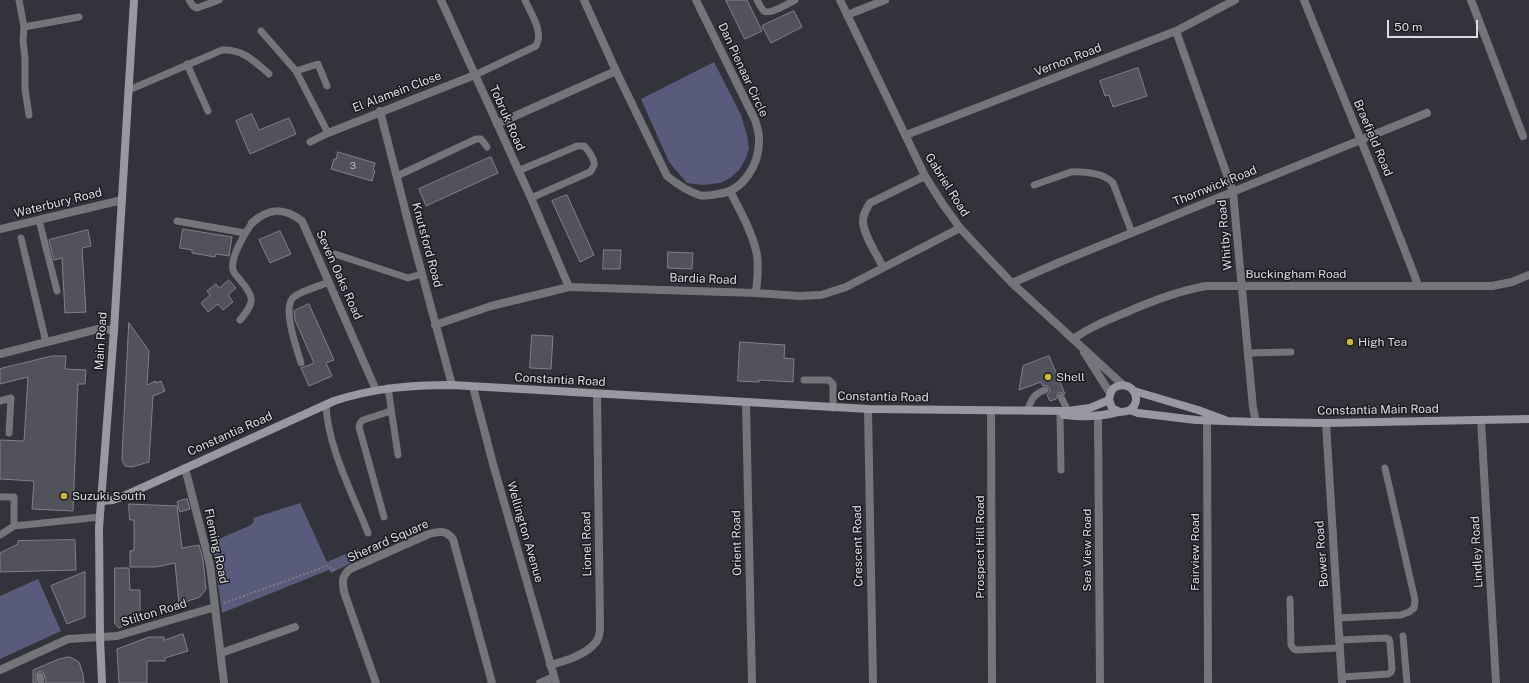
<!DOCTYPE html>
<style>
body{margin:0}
#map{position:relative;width:1529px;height:683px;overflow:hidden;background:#32333b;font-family:"Public Sans",sans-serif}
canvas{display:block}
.scale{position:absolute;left:1387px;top:20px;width:91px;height:18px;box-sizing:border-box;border:2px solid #dcdce2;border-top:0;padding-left:5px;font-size:12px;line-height:14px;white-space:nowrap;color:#dcdce2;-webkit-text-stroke:3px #1a1b1f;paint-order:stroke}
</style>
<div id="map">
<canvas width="1529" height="683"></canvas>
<div class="scale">50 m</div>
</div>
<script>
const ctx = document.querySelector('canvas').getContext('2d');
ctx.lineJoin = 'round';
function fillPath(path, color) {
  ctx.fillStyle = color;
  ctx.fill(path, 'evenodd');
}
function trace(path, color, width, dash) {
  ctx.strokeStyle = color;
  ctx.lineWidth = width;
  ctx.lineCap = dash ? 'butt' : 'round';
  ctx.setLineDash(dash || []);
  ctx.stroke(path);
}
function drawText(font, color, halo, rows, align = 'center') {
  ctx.font = font + ' "Public Sans",sans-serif';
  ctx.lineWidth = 3;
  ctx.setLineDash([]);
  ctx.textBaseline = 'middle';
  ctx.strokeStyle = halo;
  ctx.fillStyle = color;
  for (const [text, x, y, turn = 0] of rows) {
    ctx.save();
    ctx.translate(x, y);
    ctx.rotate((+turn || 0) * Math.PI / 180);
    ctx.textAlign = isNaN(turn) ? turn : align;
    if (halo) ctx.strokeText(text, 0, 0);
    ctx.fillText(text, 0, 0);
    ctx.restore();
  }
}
const green = new Path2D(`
 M714,62L741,115L747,135L749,149L746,158L740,169L730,178L720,183L703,185L687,183L669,162L641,99Z
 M300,503L327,562L358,549L361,558L331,573L329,570L222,613L212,542L251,525L254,521L253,518Z
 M38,579L61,631L0,659V596Z`);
const building = new Path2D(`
 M726,0H747L762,31L745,39Z
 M794,11L802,27L771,43L762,26Z
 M1138,68L1147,96L1113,107L1109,95L1105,96L1100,81Z
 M252,114L259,130L289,118L296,134L250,154L236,121Z
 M338,152L375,163L373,170L375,171L372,181L331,169L334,159H336Z
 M491,157L498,173L426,206L419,189Z
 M567,195L594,255L580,262L552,201Z
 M183,229L232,237L229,256L216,254L215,257L192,253V250L180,248Z
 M88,230L91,246L82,248L86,312L65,313L62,258L54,260L49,240Z
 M280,231L291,254L270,263L259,240Z
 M604,250H621L620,269H603Z
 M668,252L693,253L692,269L668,268Z
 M229,280L236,288L228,295L233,302L223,310L218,304L208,312L201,303L210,295L207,291L216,284L219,288Z
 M309,304L334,360L326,363L332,376L309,386L301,368L314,363L295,320L294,312V311Z
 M129,323L149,351L147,385L156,381V383L161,381L165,391L153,396L149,462L132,467L125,466L122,460Z
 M532,335L553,336L551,369L530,368Z
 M740,342L785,345L784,358L794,359L793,382L759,380V382L738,381Z
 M52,356H66L65,369L86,370L85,384H78L73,511L32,509L34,481L0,479V440L24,441L28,377L0,384V369Z
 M1049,356L1065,394L1059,392L1057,395L1056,399L1050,401L1047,395L1050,391L1049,388L1046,385L1043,386L1041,382L1019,390L1023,366Z
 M187,499L190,509L180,512L177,502Z
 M129,504L177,506L182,548L199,545L203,559L206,589L200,597L179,604L175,563L156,567H130V551L134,550V520H130Z
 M75,540L76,570L0,572V553L18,544V541Z
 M115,568H129L130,590H140V619L119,628L115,624Z
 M85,572V617L67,624L51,586Z
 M183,634L188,651L165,658V661H147V683H119L117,649L149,637H164V640Z
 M70,657L79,662L83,674L84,683H46L44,673L40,671L36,674V683H33V670L59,659Z`);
const path = new Path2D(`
 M224,603L327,566L336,571`);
const service = new Path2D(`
 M19,0L24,27L23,41L25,59V89L29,115
 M189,0L193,6L197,8L219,0
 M757,0C759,3 761,9 764,11C770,15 789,3 795,0
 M24,27L79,17
 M261,31L296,71L328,133L310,142
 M187,64L208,111
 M296,71L318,64L327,86
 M475,75L536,46C544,32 531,14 525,0
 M129,90L222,50C243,49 254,61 269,74
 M518,171L577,146H584C588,150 595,159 594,165C594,166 591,171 590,172L531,198
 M397,176L476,139H481L487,147
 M1034,185L1071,172C1082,171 1105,173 1113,183L1132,233
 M39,220L57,291
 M177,221L245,233
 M21,238L46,342
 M335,254L408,278L422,274
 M240,320C254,303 256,298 240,280C238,277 234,274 233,270C230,257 245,233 252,223
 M1248,353L1291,352
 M301,363C297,349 283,311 292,299C297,292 320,286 329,282
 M804,380H829L833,384V408
 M388,388L398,455
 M1061,397L1068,411
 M0,401L11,398L9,433
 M326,404C327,446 353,494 368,533
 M1027,411C1031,401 1033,394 1045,390
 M1060,414L1061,470
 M0,497H14V526
 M384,517L359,427L360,423L363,420L391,411
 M0,535L14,526L100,517
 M1290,599L1291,645L1293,648L1296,650L1340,648
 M1338,618L1401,615L1409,612L1414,608L1415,600L1385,468
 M1403,636L1407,683
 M1339,640L1386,638L1389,639L1390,643L1392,669L1391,672L1388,674L1342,677
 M40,676L41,683`);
const minor = new Path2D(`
 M441,0L531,198L569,287
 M584,0L616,71L667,176C677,184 687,191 699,195C704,197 712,195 717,194C744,192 760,163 759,138C759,132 757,126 755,120L696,0
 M1304,0C1342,95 1382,189 1418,285
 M1471,0L1523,136
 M847,15L885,0
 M1176,31L1233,192L1253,408L1256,422
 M380,111L411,233L452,385
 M497,124L616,71
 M328,133L475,75
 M906,135L1176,31L1235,0
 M730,191C740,211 753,233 757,255C759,268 757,281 756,293
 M252,223C268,208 284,207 302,221L376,390
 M0,229L122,200
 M883,267C877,255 863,234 863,221C863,214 866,209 870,203L925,176
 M1012,283L1060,262L1427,113
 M435,325L491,306L569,287L756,293L800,296L821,295L846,287L960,228
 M1073,339C1090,327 1108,320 1127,312C1154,300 1178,291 1206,286H1492L1512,282L1529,275
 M0,354L98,329L114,330
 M473,387L493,464L556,683
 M746,403L752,683
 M868,409L873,683
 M991,410L992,683
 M1098,417L1100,683
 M1481,420L1496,683
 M1207,421L1208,683
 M185,468L210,565L224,683
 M221,653L295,627
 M550,665C565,661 586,655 596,642C599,638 600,633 600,627L597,394
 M0,670L68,639L117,636L215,607
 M376,683L344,592C342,581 342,576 350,569L429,534C439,531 446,530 453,539L492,683
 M540,683L554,677`);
const tertiary = new Path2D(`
 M840,0L925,176L942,203L960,228L989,259L1012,283L1123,385
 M1084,352L1110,393
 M1326,423L1342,683`);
const secondary = new Path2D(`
 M1134,391L1198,410L1225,420
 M1130,410L1138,413L1196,420L1256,422L1326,423L1529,419
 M1064,415C1085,417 1097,417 1118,412C1123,412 1126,412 1130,410C1143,401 1133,381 1118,386C1111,388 1110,394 1109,400L1112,408L1120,412
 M101,501L113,500L124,496L334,401C373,388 411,385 452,385L868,409L1068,411L1090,408L1109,400
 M102,683L100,638L99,528L114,330L134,0`);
const markers = [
 [1350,342,4,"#cdb938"],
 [1048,377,4,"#cdb938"],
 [64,496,4,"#cdb938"]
];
const numberNames = [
 ["3",353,166]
];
const streetNames = [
 ["Vernon Road",1068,60,-21],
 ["Dan Pienaar Circle",743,70,65],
 ["El Alamein Close",397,92,-21],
 ["Tobruk Road",507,118,66],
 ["Braefield Road",1373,138,67],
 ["Gabriel Road",947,185,58],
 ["Thornwick Road",1215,186,-22],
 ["Waterbury Road",58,203,-14],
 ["Whitby Road",1225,235,-95],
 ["Knutsford Road",427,245,75],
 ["Buckingham Road",1296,274],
 ["Seven Oaks Road",339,275,66],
 ["Bardia Road",703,279,2],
 ["Main Road",101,341,-86],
 ["Constantia Road",560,380,3],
 ["Constantia Road",883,397,1],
 ["Constantia Main Road",1378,410,-1],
 ["Constantia Road",230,434,-24],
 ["Wellington Avenue",525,532,74],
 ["Sherard Square",388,541,-24],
 ["Orient Road",737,543,-91],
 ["Lionel Road",587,544,-91],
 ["Fleming Road",216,546,78],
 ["Crescent Road",858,546,-91],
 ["Prospect Hill Road",980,547,-90],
 ["Sea View Road",1087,550,-90],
 ["Fairview Road",1195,552,-90],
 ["Lindley Road",1477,552,-93],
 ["Bower Road",1322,554,-94],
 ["Stilton Road",154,613,-17]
];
const poiNames = [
 ["High Tea",1358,342],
 ["Shell",1056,377],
 ["Suzuki South",72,496]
];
fillPath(green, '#585b79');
fillPath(building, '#51525b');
trace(building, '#80818b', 1);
trace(path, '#7d7e85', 2, [2, 2]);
trace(service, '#747579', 7);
trace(minor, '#747579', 8);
trace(tertiary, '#747579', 8);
trace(secondary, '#9899a0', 8);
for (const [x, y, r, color] of markers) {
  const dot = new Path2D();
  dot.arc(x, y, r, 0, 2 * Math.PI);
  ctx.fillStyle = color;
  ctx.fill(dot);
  trace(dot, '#1a1b1f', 1.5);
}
drawText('10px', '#b9bac0', null, numberNames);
drawText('12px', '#dcdce2', '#1a1b1f', streetNames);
drawText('12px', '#dcdce2', '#1a1b1f', poiNames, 'left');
</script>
